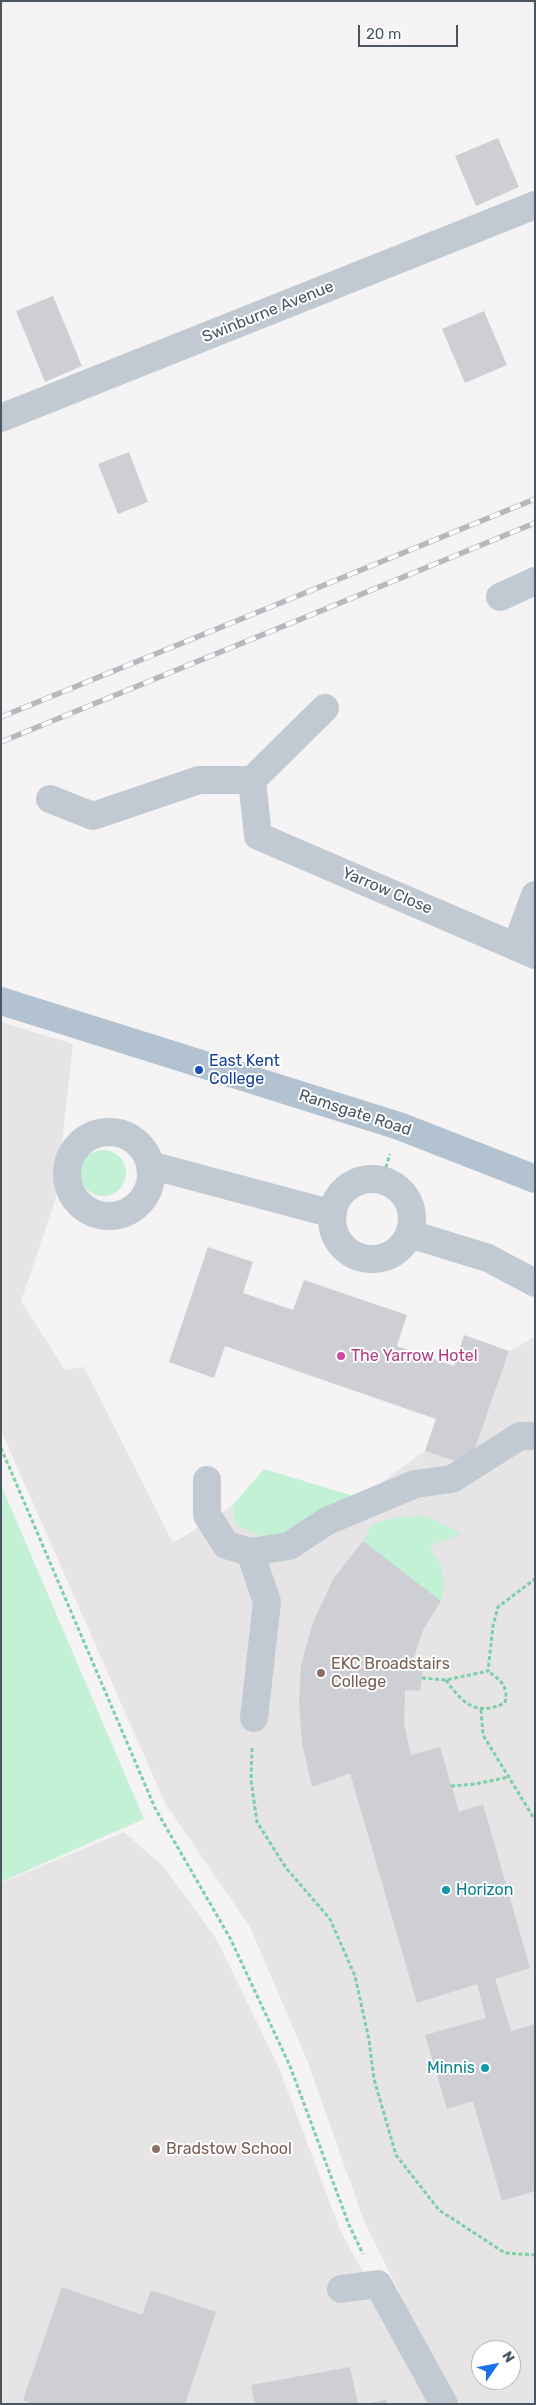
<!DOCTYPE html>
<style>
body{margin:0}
#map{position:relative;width:536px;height:2405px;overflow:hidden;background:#f5f3f3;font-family:Rubik,sans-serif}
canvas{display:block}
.frame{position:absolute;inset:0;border:2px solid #4a5661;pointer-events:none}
.north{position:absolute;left:471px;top:2340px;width:50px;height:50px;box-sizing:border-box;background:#fff;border:1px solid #b7bbc0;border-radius:50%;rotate:57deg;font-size:14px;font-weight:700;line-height:20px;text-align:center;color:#4a5661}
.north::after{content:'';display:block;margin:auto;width:18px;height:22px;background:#1a73e8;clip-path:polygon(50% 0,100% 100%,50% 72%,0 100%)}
.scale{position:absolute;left:358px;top:25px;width:100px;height:22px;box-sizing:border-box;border:2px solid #4a5661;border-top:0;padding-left:6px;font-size:15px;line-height:18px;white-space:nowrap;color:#4a5661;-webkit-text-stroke:4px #fff;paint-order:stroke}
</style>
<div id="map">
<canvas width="536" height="2405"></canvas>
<div class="frame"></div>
<div class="north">N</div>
<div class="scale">20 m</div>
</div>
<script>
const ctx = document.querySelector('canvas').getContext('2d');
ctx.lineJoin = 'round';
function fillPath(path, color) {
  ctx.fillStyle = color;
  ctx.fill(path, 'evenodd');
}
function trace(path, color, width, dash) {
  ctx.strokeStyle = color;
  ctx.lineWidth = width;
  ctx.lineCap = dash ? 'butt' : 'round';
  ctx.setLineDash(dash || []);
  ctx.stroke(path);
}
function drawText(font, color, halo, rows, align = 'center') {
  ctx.font = font + ' Rubik,sans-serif';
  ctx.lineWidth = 4;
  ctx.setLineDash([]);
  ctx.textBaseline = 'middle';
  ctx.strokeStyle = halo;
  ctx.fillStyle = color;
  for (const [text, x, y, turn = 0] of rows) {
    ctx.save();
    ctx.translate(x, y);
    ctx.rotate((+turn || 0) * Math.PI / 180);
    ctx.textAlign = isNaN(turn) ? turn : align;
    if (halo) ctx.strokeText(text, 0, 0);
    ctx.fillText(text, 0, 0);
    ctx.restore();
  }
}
const education = new Path2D(`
 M1,1022L73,1044L56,1197L21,1301L65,1370L84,1367L173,1543L232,1506L236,1525L360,1498L425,1451L469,1466L509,1351L535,1337V2404H460L406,2306L364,2221L307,2060L250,1927L165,1803L1,1430ZM481,2350H511V2380H481Z
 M124,1832L164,1867L217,1940L279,2068L340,2230L435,2404H1V1883Z`);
const green = new Path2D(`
 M80 1173a23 23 0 1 1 46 0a23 23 0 1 1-46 0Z
 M264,1469L360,1498L269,1540L236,1525L232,1506Z
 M1,1485L144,1819L1,1882Z
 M426,1516L462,1534L433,1544L430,1549C443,1565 448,1582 441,1601L363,1541L372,1524L397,1517Z`);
const building = new Path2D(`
 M498,138L519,187L476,206L455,156Z
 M53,296L82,366L45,382L16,311Z
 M484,311L507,365L465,383L442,329Z
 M129,452L148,502L118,514L98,464Z
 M208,1247L253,1262L243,1293L293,1310L304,1280L407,1315L397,1346L454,1366L464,1335L509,1351L469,1466L425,1451L436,1419L225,1346L214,1378L169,1362Z
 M363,1541L441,1601L423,1630L412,1662L424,1665L420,1691L405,1690L404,1724L411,1755L440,1747L459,1812L483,1804L530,1968L495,1979L511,2031L535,2024V2191L502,2201L473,2101L447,2109L425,2035L486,2018L477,1984L417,2003L350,1773L312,1787L302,1743L299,1703L301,1665L313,1622L334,1578Z
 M62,2287L142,2315L151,2290L216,2312L185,2404H33L23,2400Z
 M350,2367L358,2404H255L251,2385Z
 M386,2400L387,2404H370V2403Z`);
const path = new Path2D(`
 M382,1180L390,1154
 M1,1448L155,1808L230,1938L290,2066L349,2225L363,2254
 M422,1678L446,1680L488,1671L493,1626L498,1607L535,1579
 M446,1680C462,1703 476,1717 505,1703C509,1686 500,1680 488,1671
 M481,1710L483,1735L535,1820
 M252,1748L251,1780L257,1822L286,1868L330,1919L355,1976L369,2040L374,2079L396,2155L439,2210L505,2253L535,2255
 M451,1786L475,1784L509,1777`);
const minor = new Path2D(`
 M1,418L535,205
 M500,597L535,581
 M252,780L258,836L535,955
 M50,799L93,816L199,780H252L325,708
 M516,947L535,895
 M67 1174a42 42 0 1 1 84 0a42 42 0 1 1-84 0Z
 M150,1165L333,1214
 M332 1219a40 40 0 1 1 80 0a40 40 0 1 1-80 0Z
 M410,1234L488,1258L535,1283
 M207,1480V1515L226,1545L250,1552L289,1546L327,1521L415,1484L452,1479L520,1436H535
 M250,1552L267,1602L254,1718
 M341,2289L378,2284L444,2404`);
const major = new Path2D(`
 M1,1001L399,1126L535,1179`);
const rail = new Path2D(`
 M1,717L535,499
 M1,742L535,523`);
const markers = [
 [199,1070,5,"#1a4fb4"],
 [341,1356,5,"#d1479c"],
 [321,1673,5,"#8d6e63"],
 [446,1890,5,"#0f9aa8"],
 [485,2068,5,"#0f9aa8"],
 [156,2149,5,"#8d6e63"]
];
const streetNames = [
 ["Swinburne Avenue",268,312,-22],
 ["Yarrow Close",387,891,23],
 ["Ramsgate Road",355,1113,18]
];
const transitNames = [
 ["East Kent",209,1061],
 ["College",209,1079]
];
const hotelNames = [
 ["The Yarrow Hotel",351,1356]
];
const educationNames = [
 ["EKC Broadstairs",331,1664],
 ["College",331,1682],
 ["Bradstow School",166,2149]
];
const cultureNames = [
 ["Horizon",456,1890],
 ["Minnis",475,2068,"right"]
];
fillPath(education, '#e6e4e5');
fillPath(green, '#c3f1d5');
fillPath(building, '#cdcfd5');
trace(path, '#7ad0a6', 3, [4, 2.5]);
trace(minor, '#c1cad2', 28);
trace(major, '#b3c2d1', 28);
trace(rail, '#b5b8bd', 5.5);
trace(rail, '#fff', 4, [11]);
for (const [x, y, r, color] of markers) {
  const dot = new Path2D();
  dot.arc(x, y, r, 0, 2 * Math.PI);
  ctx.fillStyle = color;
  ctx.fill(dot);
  trace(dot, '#fff', 2);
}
drawText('16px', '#4a5661', '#fff', streetNames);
drawText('16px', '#164399', '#fff', transitNames, 'left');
drawText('16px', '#b23c85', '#fff', hotelNames, 'left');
drawText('16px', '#785e54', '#fff', educationNames, 'left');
drawText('16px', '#0d838f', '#fff', cultureNames, 'left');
</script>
